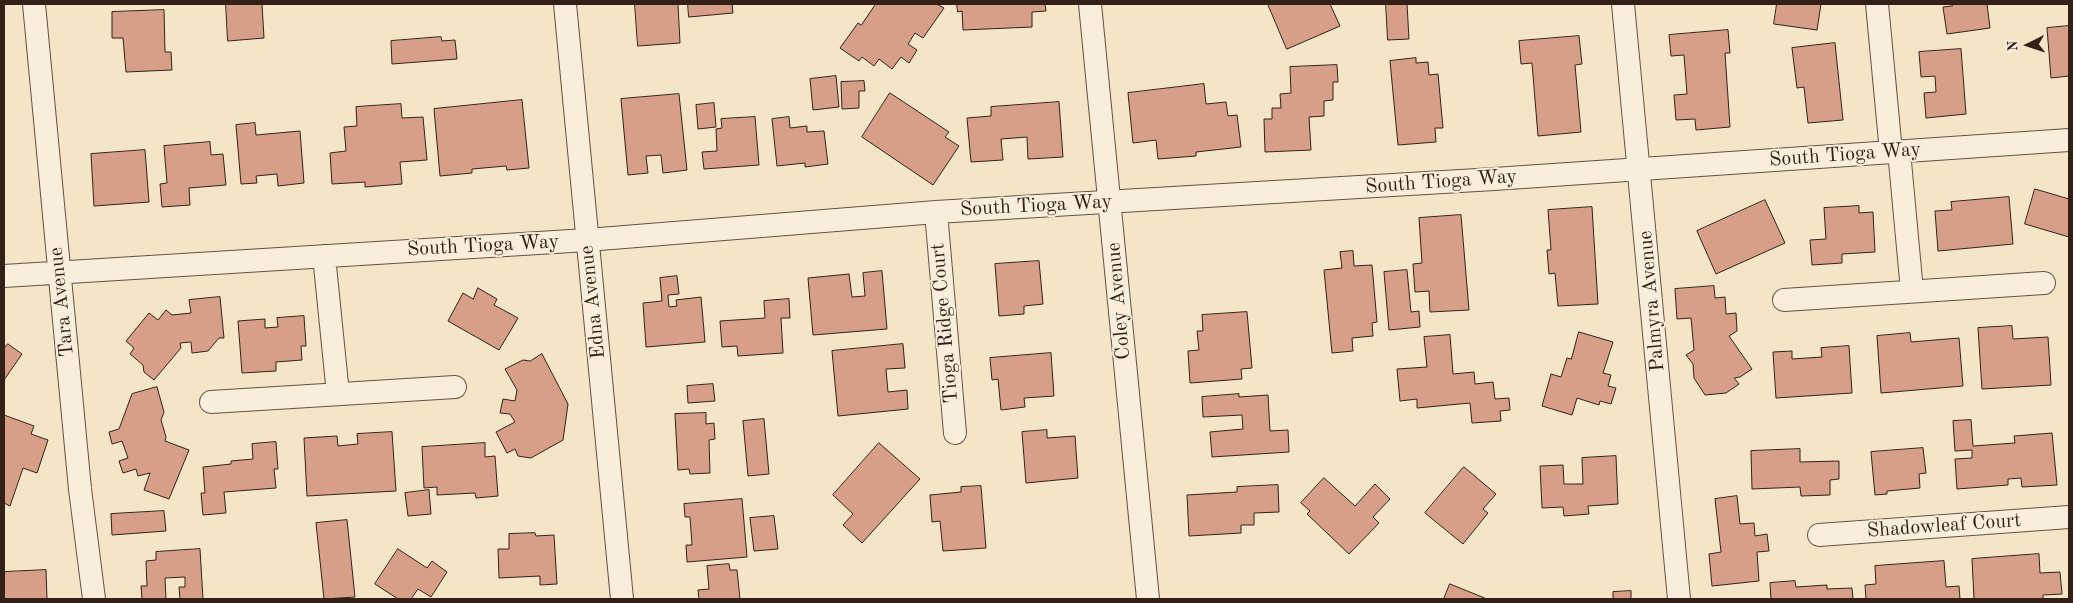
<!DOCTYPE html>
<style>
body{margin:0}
#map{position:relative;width:2073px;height:603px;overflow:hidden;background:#f5e5c7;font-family:"Old Standard TT",serif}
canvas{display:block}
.frame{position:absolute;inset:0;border:5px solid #332118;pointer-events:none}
.north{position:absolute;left:2003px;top:20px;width:50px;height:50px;-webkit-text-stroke:4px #f8eedb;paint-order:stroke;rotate:266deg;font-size:14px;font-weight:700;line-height:20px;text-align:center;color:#332118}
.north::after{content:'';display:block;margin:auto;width:18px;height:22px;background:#332118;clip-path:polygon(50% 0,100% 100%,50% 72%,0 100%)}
</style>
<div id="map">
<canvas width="2073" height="603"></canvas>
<div class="frame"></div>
<div class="north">N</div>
</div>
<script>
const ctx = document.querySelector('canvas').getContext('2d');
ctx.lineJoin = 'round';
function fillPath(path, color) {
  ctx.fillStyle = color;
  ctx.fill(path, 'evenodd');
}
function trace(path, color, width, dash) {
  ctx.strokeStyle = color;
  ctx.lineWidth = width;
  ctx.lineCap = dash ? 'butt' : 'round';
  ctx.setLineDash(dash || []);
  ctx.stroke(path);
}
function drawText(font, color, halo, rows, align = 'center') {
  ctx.font = font + ' "Old Standard TT",serif';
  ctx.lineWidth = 4;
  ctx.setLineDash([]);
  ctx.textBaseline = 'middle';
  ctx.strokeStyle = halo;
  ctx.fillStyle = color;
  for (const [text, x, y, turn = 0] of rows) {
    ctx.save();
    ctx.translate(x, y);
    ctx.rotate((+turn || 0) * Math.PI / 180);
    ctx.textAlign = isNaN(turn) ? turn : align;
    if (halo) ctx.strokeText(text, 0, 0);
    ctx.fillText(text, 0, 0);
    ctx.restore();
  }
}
const building = new Path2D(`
 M226,4H262L264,38L228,41Z
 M635,4H678L680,43L638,46Z
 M688,4H732L733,13L689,17Z
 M876,4H937L944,8L923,38L915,33L908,44L917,50L909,63L901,57L892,69L879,59L874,66L862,57L859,61L840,48L858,23L861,25Z
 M957,4H1045L1046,11L1032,12V27L963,30L962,11L958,12Z
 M1268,4H1330L1340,26L1287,49Z
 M1386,4H1407L1409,39L1388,40Z
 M1777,4H1821L1817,30L1774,24Z
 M1952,4H1987L1990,28L1947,34L1943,7L1952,6Z
 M164,10L165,52H171L172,70L126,72L123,38H112V12Z
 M2069,26V76L2051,78L2047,28Z
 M1728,30L1730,53H1725L1730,127L1696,130L1695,119L1676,120L1674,95L1687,94L1684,55L1671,56L1669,35Z
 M1579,36L1582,64L1575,65L1581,132L1538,136L1532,63L1521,64L1519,41Z
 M441,37L442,41L455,40L457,59L392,64L391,41Z
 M1835,43L1843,120L1808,123L1804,87L1797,88L1792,48Z
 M1961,49L1966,114L1926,118L1924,93L1936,92L1935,76L1921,77L1919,52Z
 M1416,58V63L1428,62L1429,75L1438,74L1443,128H1435L1436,142L1398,145L1390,61Z
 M1337,65L1338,82H1333V100L1324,101V116L1309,117L1311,150L1265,152L1264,119H1272V108H1281L1280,94L1291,93L1290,67Z
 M836,76L839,107L813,110L810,79Z
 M864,81L865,91H859V108L842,109L841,82Z
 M1204,84L1206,104L1226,102L1228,116L1237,115L1241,147L1196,152V156L1158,159L1156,140L1133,143L1128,93Z
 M890,93L949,132L945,137L959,146L933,185L862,137Z
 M679,94L687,170L663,173L661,155L646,156L648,173L628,175L621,99Z
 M522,100L529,168L507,170L506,166L472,169V173L440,176L434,109Z
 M1059,102L1063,157L1028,159L1027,137L1001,139L1003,160L971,162L967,118L991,116V107Z
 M714,103L716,127L698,129L696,105Z
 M401,104L402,118L423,117L427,160L400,162L402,184L365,187V182L332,184L330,153L346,151L344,127L357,126L356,107Z
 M755,117L759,165L704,169L702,152L717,151L716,129L722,128L721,119Z
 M789,117L790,128L807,126V132L824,131L828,164L805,167V163L777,166L772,119Z
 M255,123L256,135L300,131L304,183L278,186L277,174L256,176L257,183L241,184L236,125Z
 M210,142L211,155L223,154L226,185L189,188L190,205L162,207L160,184L167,183L164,146Z
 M145,150L149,202L94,206L91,154Z
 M2035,189L2069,199V237L2025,224Z
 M2009,197L2013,244L1938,251L1935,211L1952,210L1951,202Z
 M1765,200L1785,243L1716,274L1697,231Z
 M1859,206V213L1873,212L1875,252L1842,254V263L1812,265L1810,240L1826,239L1824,208Z
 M1592,207L1598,304L1558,306L1555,273L1549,274L1547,250H1551L1548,210Z
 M1461,215L1469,310L1430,312L1429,291L1415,292L1413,264L1422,263L1419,218Z
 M1353,251L1354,266L1372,265L1377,322L1372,323L1373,336L1352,338L1353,351L1332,353L1324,270L1342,268L1340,252Z
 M1039,261L1043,304L1024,306V314L999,316L995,264Z
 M1407,270L1411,312L1419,311L1420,327L1389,330L1384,272Z
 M882,271L887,329L813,335L808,278L849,274L852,297L865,296L863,273Z
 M677,276L679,294L668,295L669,307L677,306L676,300L701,297L705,342L646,347L643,303L662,301L660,278Z
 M1714,286L1715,298L1725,297L1726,314L1736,313L1737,331L1729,336L1752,369L1740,377L1734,378L1739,384L1726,393L1705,395L1694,378L1693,364L1686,355L1694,350L1691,318L1677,319L1675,289Z
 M478,288L497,299L494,305L518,318L499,350L448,321L463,293L473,299Z
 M220,297L224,338H219L208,351L192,353L191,342L180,343L181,348L154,380L144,372L143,365L130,354L134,348L126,341L149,313L158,320L166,310L172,315L191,313L189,300Z
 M789,299L790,318H781L783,353L738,356L737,346L722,347L720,321L765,318L764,301Z
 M1247,312L1252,368L1241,369L1242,379L1190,383L1188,351L1199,350L1197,331H1203L1202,315Z
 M304,316L306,346H301L302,360L276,362V371L242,373L238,321L265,319V328L278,327L277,318Z
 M2012,326L2013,339L2048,337L2051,385L1982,389L1978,328Z
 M1579,332L1613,342L1603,373L1611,375L1608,386L1616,388L1611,404L1600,401L1599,405L1577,398L1572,415L1542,406L1551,374L1561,377L1567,358L1571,359Z
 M1910,333L1911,342L1959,338L1963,386L1881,393L1877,336Z
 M1450,335L1453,374L1474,372L1475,384L1493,382L1495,399L1509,398L1510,410L1500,411L1501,421L1472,423L1470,403L1417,408V399L1400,401L1397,369L1427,367L1424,337Z
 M8,344L22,354L4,380V349Z
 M903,344L905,368L886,369L888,392L907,390L908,409L838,416L832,351Z
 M1849,346L1852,393L1776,398L1773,352L1792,351V359L1822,357L1821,348Z
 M1051,353L1054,396L1024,398L1025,407L1001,410L998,379L992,380L990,358Z
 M542,354L568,404L563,440L531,458L518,456L515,449L507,453L496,432L515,422L510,414L500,413L503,399L515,401L517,390L505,369L523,360L530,361Z
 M713,384L715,401L688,403L687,386Z
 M157,387L164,412L161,420L166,437L165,441L189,450L169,499L144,490L150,473L138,476L136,469L123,473L119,461L128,458L122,441L112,444L109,432L119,429L132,394Z
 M1239,394V397L1268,395L1270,431L1288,430L1289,452L1212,457L1210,432L1243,429L1242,415L1203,417L1202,397Z
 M706,413V424L714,423L715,439L709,440L710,473L690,474L689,469L678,470L675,414Z
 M4,415L34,426L31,434L48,440L37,473L23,468L10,506L4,503Z
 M764,419L769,474L748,476L743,421Z
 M1971,420L1973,446L2015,443L2014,436L2052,433L2057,485L2022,487L2021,478L2008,479V485L1957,489L1955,459L1972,458V450L1955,451L1953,421Z
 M1047,430V438L1075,436L1078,478L1026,483L1022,432Z
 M392,432L396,491L307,496L304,438L337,436L338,446L358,444L357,434Z
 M276,442L278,469H274L276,488L224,492L226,513L203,515L201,493H205L203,467L231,464V461L253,459L252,444Z
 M485,443V457L495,456L498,496L476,498L475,493L437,495V487L424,488L422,447Z
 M879,443L920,479L862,543L843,525L853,514L833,495Z
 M1923,448L1926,473L1919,474L1920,488L1887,491V494L1875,495L1871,452Z
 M1800,449V462L1839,461V479L1830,480V495L1801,496L1800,487L1752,489L1751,451Z
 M1616,456L1618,504L1588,506L1589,514L1564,516L1563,507L1542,508L1540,466L1563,465L1564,484H1583L1582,458Z
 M1464,467L1496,494L1483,509L1488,513L1463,544L1425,513Z
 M1324,478L1355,506L1375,484L1390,499L1373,517L1379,523L1349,554L1307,514L1310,511L1301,503Z
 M1278,485L1279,512L1254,513V525H1241V533L1189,536L1187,495L1237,492V487Z
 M981,486L986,548L943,551L940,521L932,522L930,495L961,492V487Z
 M429,490L431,514L408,516L405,493Z
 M1737,496L1740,524L1754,523L1755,536L1767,534L1769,551L1757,552L1759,581L1712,586L1709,554L1721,552L1715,499Z
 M742,499L747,557L687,562L686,545H692L690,517H685L684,504Z
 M164,511L166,531L112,535L111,514Z
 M774,516L778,549L754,551L750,518Z
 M347,520L355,597L324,599L316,523Z
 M535,533L536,536L554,535L557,584L540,585V576L499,578L498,549H509V534Z
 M200,549L203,599H180L179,587H185V577L165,578L166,599H142L141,586H147L146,561L156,560V552Z
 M398,549L427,568L432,561L447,572L431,597L418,589L411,599H398L375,584Z
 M2039,554L2040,573L2060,572L2062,594L2043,595V599H1974L1972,559Z
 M1944,561L1946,587L1959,586L1960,599H1866L1865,585L1876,584L1875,566Z
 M729,564L730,570H737L740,599H699L698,590L709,589L707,566Z
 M46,570L47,599H4V572Z
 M1795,581L1796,587L1827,585V589L1852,588L1853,599H1771L1770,583Z
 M1450,584L1487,599H1444Z
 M1631,591V599H1613V592Z`);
const minor = new Path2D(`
 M34,4L80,489L94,599
 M565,4L622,599
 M1090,4L1148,599
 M1623,4L1679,599
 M1877,4L1891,152
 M1899,151L1912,291
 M936,212L955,433
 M324,256L338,394
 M4,276L587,240L936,212L1494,179L2069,140
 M1784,300L2044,283
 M211,402L455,387
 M1819,535L2069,517`);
const streetNames = [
 ["South Tioga Way",1845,155,-4],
 ["South Tioga Way",1441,182,-4],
 ["South Tioga Way",1036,206,-3],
 ["South Tioga Way",483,246,-3],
 ["Coley Avenue",1119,301,-95],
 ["Palmyra Avenue",1652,301,-95],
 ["Tara Avenue",62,302,-96],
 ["Edna Avenue",593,302,-96],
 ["Tioga Ridge Court",945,323,-95],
 ["Shadowleaf Court",1944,526,-4]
];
fillPath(building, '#d89f88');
trace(building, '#332118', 1);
trace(minor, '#645244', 24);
trace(minor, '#f8eedb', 22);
drawText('20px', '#332118', '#f8eedb', streetNames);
</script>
